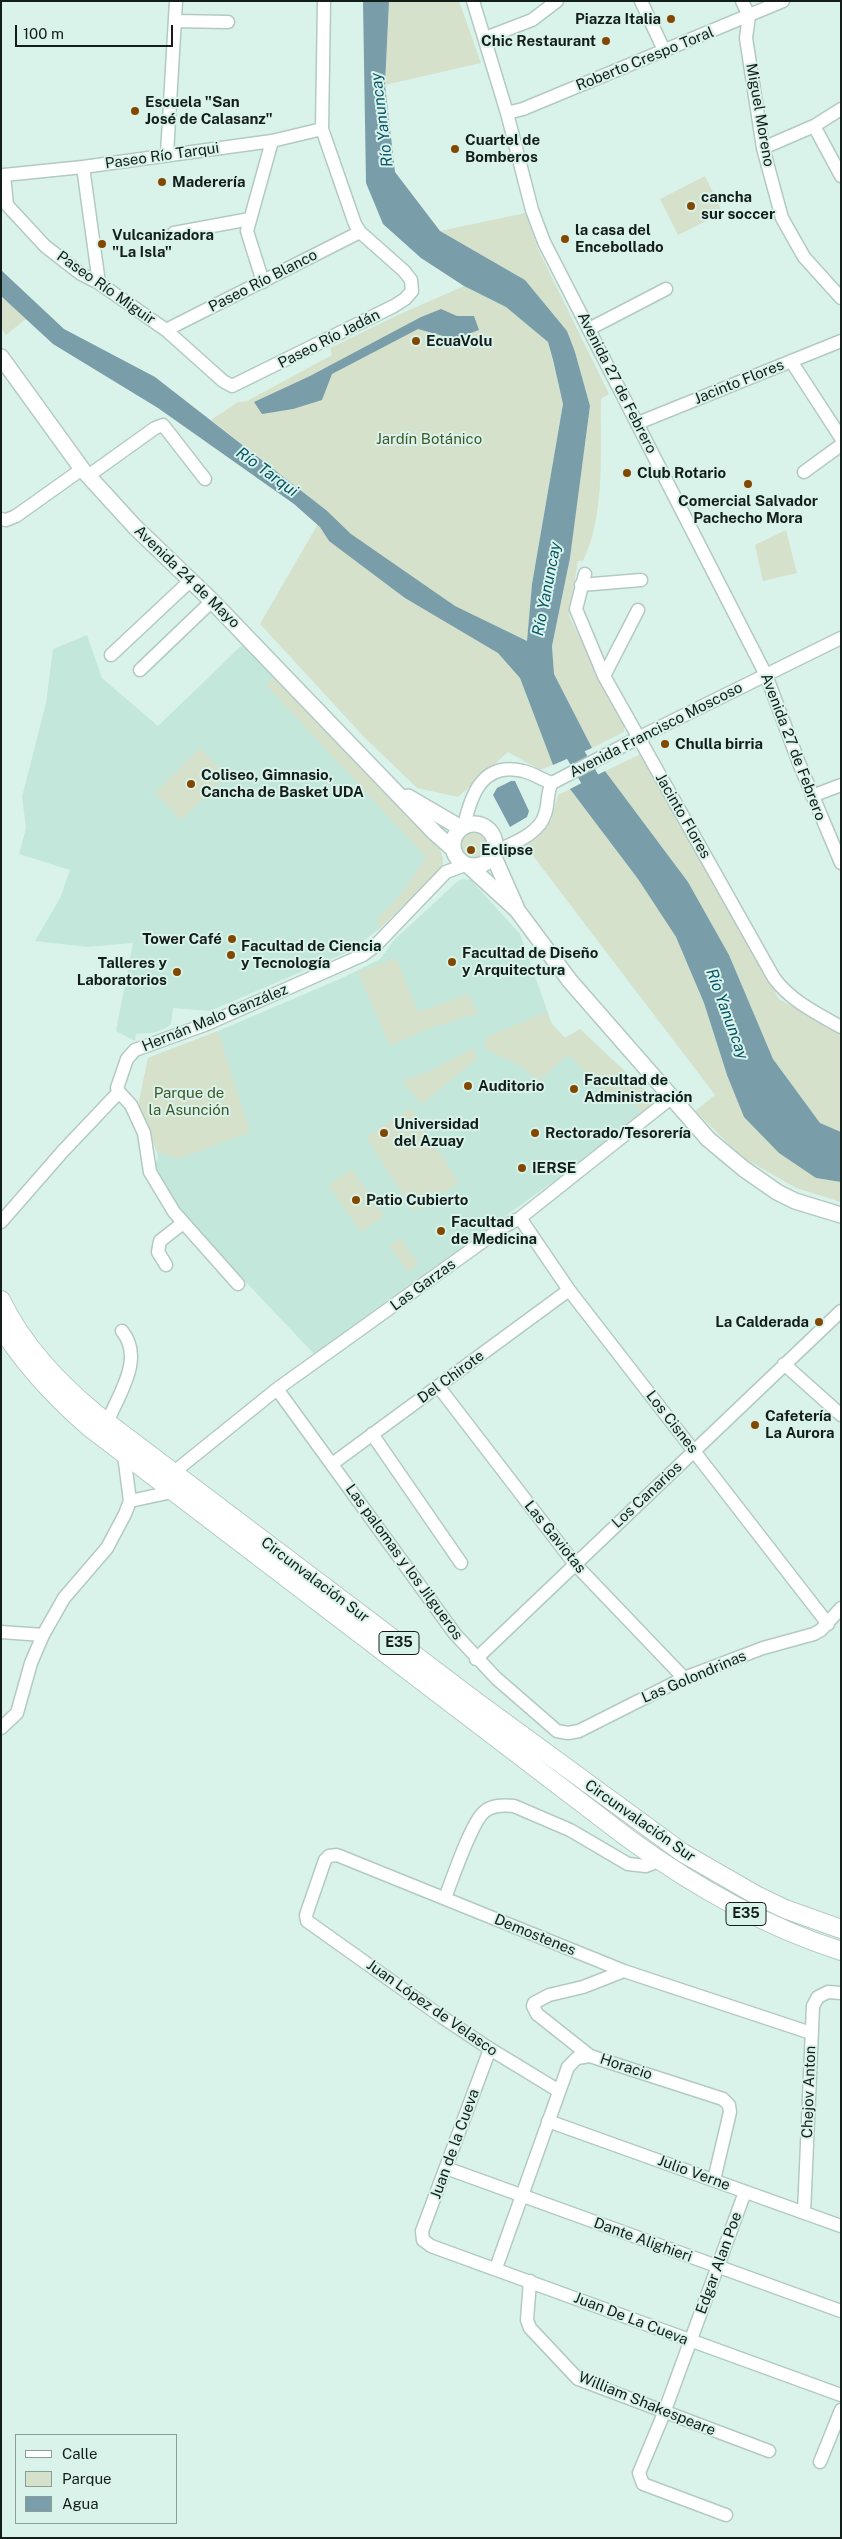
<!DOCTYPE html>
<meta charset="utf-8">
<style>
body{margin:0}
#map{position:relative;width:842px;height:2539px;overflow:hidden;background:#d9f3eb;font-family:"Public Sans",sans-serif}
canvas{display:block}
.frame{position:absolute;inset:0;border:2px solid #131d1a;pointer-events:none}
.legend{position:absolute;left:15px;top:2434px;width:162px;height:90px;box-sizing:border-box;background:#d9f3eb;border:1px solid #8a9d97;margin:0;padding:6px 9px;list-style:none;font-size:15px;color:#131d1a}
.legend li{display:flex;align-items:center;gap:10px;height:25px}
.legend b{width:25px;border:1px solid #8a9d97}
.scale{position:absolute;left:15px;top:25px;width:158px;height:22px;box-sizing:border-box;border:2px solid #131d1a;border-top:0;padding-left:6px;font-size:15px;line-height:18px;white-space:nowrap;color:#131d1a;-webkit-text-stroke:4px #d9f3eb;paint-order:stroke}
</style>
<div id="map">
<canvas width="842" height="2539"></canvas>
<div class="frame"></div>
<ul class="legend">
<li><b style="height:6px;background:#fff"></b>Calle</li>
<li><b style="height:14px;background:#d6e1cc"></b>Parque</li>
<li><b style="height:14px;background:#799da9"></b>Agua</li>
</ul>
<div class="scale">100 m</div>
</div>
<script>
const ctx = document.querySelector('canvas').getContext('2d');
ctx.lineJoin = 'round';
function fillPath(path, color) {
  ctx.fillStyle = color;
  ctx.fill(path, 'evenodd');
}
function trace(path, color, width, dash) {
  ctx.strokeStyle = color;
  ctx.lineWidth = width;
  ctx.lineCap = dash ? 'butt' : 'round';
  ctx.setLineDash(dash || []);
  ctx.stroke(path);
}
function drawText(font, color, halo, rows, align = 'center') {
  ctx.font = font + ' "Public Sans",sans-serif';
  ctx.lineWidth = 4;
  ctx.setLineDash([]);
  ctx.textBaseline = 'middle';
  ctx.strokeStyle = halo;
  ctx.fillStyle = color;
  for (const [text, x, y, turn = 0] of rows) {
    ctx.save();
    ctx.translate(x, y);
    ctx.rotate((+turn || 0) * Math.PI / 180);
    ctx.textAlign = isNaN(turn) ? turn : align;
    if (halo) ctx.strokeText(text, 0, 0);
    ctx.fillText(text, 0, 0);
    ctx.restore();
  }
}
const built = new Path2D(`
 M87,635L102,678L158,726L242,645L435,844L443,858L442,868L378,930L350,951L210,1011L173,1008L171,1024L166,1028L153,1033L136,1034L135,1041L116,1031L133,943L87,947L35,941L60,898L70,870L19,854L26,828L22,797L46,703L53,649Z
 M463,879L471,880L520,934L552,1024L565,1038L580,1029L649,1094L651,1101L650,1107L586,1158L314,1354L186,1219L152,1167L158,1159L157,1152L138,1107L148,1058L218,1031L342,978L380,959L395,939L458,881Z`);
const green = new Path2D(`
 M389,1H459L481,63L385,85Z
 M705,176L723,213L678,235L660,199Z
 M525,213L538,249L609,394L601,399C600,451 606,513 583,561H578L569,616L624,726V732L592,748L554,674L552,646L570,558L590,406L575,352L525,280L440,231Z
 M464,286L506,307L548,342L563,404L532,584L527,641L520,678L553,765L540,770L508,752L458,797L417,788L365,738L260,624L326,510L211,420L238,402L247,401L332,355L330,348L398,315Z
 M1,296L26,319L6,335L1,328Z
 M786,530L797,573L763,581L755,545Z
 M273,677L440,850L443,858L442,868L378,930V918L400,895L426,857L266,685Z
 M200,748L227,776L181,820L155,793Z
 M641,754L707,868L779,999L841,1033V1132L820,1123L773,1059L729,955L688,882L605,771Z
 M570,789L638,879L676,937L704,1003L727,1075L816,1178L841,1182V1202L796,1188L742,1157L695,1111L715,1095L524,844L551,821L558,795Z
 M458 846a15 15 0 1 1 30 0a15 15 0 1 1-30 0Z
 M396,958L418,1012L468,994L478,1013L425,1030L390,1046L358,972Z
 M547,1012L552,1024L565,1038L580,1029L649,1094C652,1103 650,1107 643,1114L619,1088L609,1096L568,1054L539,1081L521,1066L484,1048L486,1037Z
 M218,1031L250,1132L179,1159L157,1152L138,1107L148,1058Z
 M474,1048L477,1059L422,1104L402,1081L429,1071Z
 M411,1108L459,1183L414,1212L366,1137Z
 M352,1169L384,1216L361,1232L328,1185Z
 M400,1238L419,1264L408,1272L389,1246Z`);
const water = new Path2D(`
 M363,1H389L385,85L395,172L440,231L525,280L567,331L575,352L590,406L570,558L552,646L554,674L592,748L553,765L520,678L498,653L405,598L329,541L320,527L294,504L158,408L53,344L1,296V270L64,329L155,377L326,510L351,534L455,606L527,641L532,584L563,404L553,360L548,342L506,307L464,286L421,258L383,224L366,183Z
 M441,309L457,316H474L479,330L454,339L418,329L332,374L322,400L293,409L262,414L254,402L310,376L421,317Z
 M605,771L688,882L729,955L773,1059L820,1123L841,1132V1182L816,1178L779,1153L744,1117L727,1075L704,1003L676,937L638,879L570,789Z
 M511,781H515L529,811L527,817L510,827L493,795L497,788Z`);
const river = new Path2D(`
 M563,733L602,800`);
const minor = new Path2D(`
 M473,1L507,113L532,210L544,242L766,675L799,763L841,863
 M641,1L664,50
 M742,1L749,16L746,38L763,148L782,218L804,257L841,298
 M175,21L228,22
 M485,38L532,20L557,1
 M507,113L523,109L783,1
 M814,126L841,176
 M763,148L814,126L841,109
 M167,154L176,1
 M83,167L99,283
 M4,175L7,205L45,246L81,274L99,283L166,330L223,381L232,386L394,306L405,299L412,291L411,280L404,271L360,232L355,224L322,129L324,1
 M4,175L83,167L272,141L322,129
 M174,233L250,219
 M263,282L247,231L272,141
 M589,329L666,289
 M166,330L360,232
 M791,361L841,438
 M638,423L841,341
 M804,472L841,445
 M88,476L155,428L163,425L205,479
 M1,519L6,520L16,516L82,469
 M585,574L576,609L604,676L774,978C791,1001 816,1013 841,1027
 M581,585L641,580
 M111,655L191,580
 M140,670L212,601
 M604,676L638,610
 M812,796L841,785
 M464,826C471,794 483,761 523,771C533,773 542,780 552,783
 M494,852C511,844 540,834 545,814C549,804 546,794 552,783L638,738L841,638
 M119,1092L131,1105L144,1133L150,1172L174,1212L238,1284
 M520,1218L569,1290L828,1624
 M1,1222L63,1151L119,1092L117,1088L127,1059L135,1050L207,1024L363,955L375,946L446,872L465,865
 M166,1265L158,1252L160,1241L183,1223
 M784,1364L841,1415
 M438,1386L574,1563L684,1678
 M277,1389L455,1634L496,1678L557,1731L568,1733L579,1731L684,1678L763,1648L814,1634L821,1630L841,1608
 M107,1423C118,1395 145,1359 122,1331
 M372,1434L461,1563
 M332,1464L569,1290
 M174,1472L277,1389L503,1227L520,1218L671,1098
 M130,1501L172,1492
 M1,1632L43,1635
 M476,1659L841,1311
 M1,1728L17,1713L31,1663L43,1635L64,1598L107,1548L125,1514L130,1501L124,1455
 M445,1898C452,1880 471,1823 484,1812C492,1805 503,1805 514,1806L570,1830L628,1864L646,1866L659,1861
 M490,2049L422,2231L423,2240L431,2246L841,2395
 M590,2056L537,2014L533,2006L534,2003L549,1995L583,1987L624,1971
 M559,2091L490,2049L442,2017L307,1921L306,1915L325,1860L329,1856L337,1855L624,1971L811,2033
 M548,2121L841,2226
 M446,2168L841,2311
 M804,2213L813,2006L818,1997L828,1992L841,1993
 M496,2268L568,2067L577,2058L590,2056L723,2099L729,2105L730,2112L714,2180
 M530,2281L527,2320L530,2328L578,2379L769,2451
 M820,2462L841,2410
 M726,2515L643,2484L639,2473L664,2413L745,2192`);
const major = new Path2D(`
 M1,357L82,469L135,527L212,601L435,833L452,848
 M408,797L461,828
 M453 845a21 21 0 1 1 42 0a21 21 0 1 1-42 0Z
 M493,855L516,907
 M470,867L517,910L570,981L708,1139L744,1169L777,1192L795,1201L841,1215`);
const highway = new Path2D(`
 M1,1300C23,1346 58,1382 96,1414L478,1703L683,1853L756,1895L785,1909L841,1929
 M1,1328C26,1366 54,1397 89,1427L629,1839C695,1887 763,1926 841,1951`);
const markers = [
 [671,19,5,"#834800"],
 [606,41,5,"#834800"],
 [135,111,5,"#834800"],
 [455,149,5,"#834800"],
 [162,182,5,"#834800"],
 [691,206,5,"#834800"],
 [565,239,5,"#834800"],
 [102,244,5,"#834800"],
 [416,341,5,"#834800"],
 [627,473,5,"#834800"],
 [748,484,5,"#834800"],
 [665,744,5,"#834800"],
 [191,784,5,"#834800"],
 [471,850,5,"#834800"],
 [232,939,5,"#834800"],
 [231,955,5,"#834800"],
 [452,962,5,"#834800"],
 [177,972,5,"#834800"],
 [468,1086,5,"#834800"],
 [574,1089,5,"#834800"],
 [384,1133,5,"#834800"],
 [535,1133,5,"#834800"],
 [522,1168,5,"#834800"],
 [356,1200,5,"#834800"],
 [441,1231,5,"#834800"],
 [819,1322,5,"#834800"],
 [755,1425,5,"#834800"]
];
const shields = [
 [399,1643,40],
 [746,1914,40]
];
const shieldNames = [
 ["E35",399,1643],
 ["E35",746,1914]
];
const poiNames = [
 ["Piazza Italia",661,19,"right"],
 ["Chic Restaurant",596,41,"right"],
 ["Escuela \"San",145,102],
 ["José de Calasanz\"",145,119],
 ["Cuartel de",465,140],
 ["Bomberos",465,157],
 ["Maderería",172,182],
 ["cancha",701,197],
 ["sur soccer",701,214],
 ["la casa del",575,230],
 ["Encebollado",575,247],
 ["Vulcanizadora",112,235],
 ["\"La Isla\"",112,252],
 ["EcuaVolu",426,341],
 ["Club Rotario",637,473],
 ["Comercial Salvador",748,501,"center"],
 ["Pachecho Mora",748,518,"center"],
 ["Chulla birria",675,744],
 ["Coliseo, Gimnasio,",201,775],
 ["Cancha de Basket UDA",201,792],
 ["Eclipse",481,850],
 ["Tower Café",222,939,"right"],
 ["Facultad de Ciencia",241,946],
 ["y Tecnología",241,963],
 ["Facultad de Diseño",462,953],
 ["y Arquitectura",462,970],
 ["Talleres y",167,963,"right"],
 ["Laboratorios",167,980,"right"],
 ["Facultad de",584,1080],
 ["Administración",584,1097],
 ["Auditorio",478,1086],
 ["Universidad",394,1124],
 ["del Azuay",394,1141],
 ["Rectorado/Tesorería",545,1133],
 ["IERSE",532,1168],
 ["Patio Cubierto",366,1200],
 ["Facultad",451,1222],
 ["de Medicina",451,1239],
 ["La Calderada",809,1322,"right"],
 ["Cafetería",765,1416],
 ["La Aurora",765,1433]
];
const streetNames = [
 ["Roberto Crespo Toral",645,59,-22],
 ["Miguel Moreno",760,115,80],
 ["Paseo Río Tarqui",162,156,-8],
 ["Paseo Río Blanco",263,281,-27],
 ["Paseo Río Miguir",106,288,35],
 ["Paseo Río Jadán",329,339,-27],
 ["Jacinto Flores",739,382,-22],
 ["Avenida 27 de Febrero",617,383,63],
 ["Avenida 24 de Mayo",187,577,44],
 ["Avenida Francisco Moscoso",656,730,-27],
 ["Avenida 27 de Febrero",793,747,69],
 ["Jacinto Flores",683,816,60],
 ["Hernán Malo Ganzález",215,1018,-22],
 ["Las Garzas",423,1285,-36],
 ["Del Chirote",451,1377,-36],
 ["Los Cisnes",672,1422,52],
 ["Los Canarios",647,1495,-43],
 ["Las Gaviotas",555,1537,51],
 ["Las palomas y los Jilgueros",404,1562,54],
 ["Circunvalación Sur",315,1580,37],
 ["Las Golondrinas",694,1677,-23],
 ["Circunvalación Sur",640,1821,35],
 ["Demostenes",535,1935,22],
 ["Juan López de Velasco",432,2008,35],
 ["Horacio",626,2067,18],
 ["Chejov Anton",809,2092,-88],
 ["Juan de la Cueva",455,2144,-70],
 ["Julio Verne",694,2173,20],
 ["Dante Alighieri",643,2240,20],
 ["Edgar Alan Poe",719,2263,-70],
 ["Juan De La Cueva",631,2319,21],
 ["William Shakespeare",647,2404,22]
];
const parkNames = [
 ["Jardín Botánico",429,439],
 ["Parque de",189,1093],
 ["la Asunción",189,1110]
];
const waterNames = [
 ["Río Yanuncay",382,120,-97],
 ["Río Tarqui",267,472,36],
 ["Río Yanuncay",547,589,-79],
 ["Río Yanuncay",727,1014,70]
];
fillPath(built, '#c4e7dc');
fillPath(green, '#d6e1cc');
fillPath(water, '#799da9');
trace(river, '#799da9', 19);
trace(minor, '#b2cac3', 15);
trace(major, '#b2cac3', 18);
trace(highway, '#b2cac3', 20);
trace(minor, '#fff', 12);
trace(major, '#fff', 15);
trace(highway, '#fff', 18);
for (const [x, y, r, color] of markers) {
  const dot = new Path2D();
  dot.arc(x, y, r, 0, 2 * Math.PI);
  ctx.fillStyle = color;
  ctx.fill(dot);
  trace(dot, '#d9f3eb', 2);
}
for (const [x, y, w] of shields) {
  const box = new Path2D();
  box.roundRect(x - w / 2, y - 11.5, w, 23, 4);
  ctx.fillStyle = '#d9f3eb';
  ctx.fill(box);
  trace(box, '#131d1a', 1);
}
drawText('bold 14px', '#131d1a', null, shieldNames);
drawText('bold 15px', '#131d1a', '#d9f3eb', poiNames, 'left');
drawText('15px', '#131d1a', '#d9f3eb', streetNames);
drawText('15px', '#42572a', '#d9f3eb', parkNames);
drawText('italic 16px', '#065467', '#d9f3eb', waterNames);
</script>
